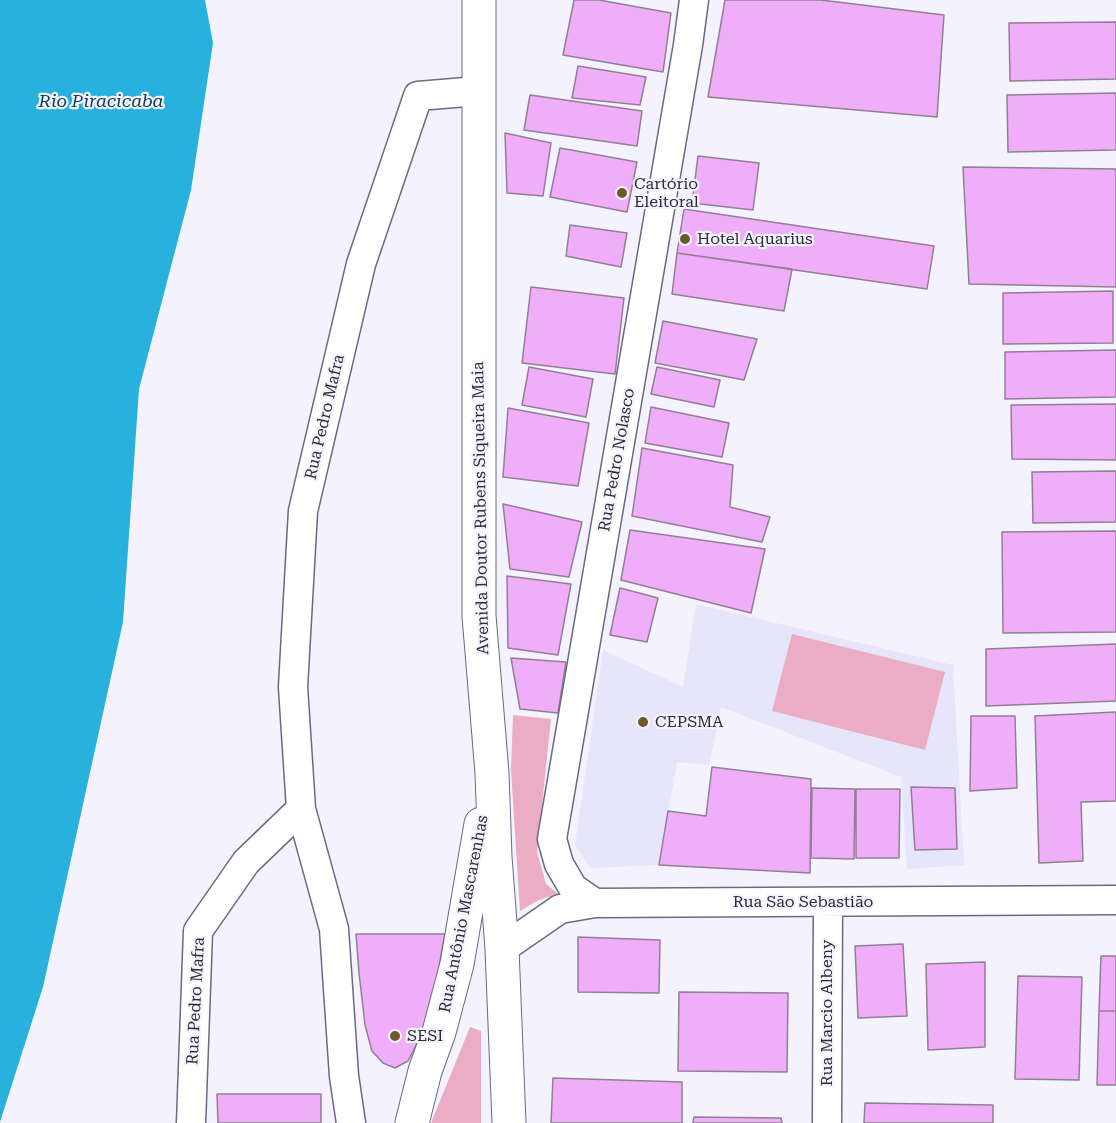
<!DOCTYPE html>
<meta charset="utf-8">
<style>
body{margin:0}
canvas{display:block;background:#f3f2fd}
</style>
<canvas width="1116" height="1123"></canvas>
<script>
const ctx = document.querySelector('canvas').getContext('2d');
ctx.lineJoin = 'round';
function fillPath(path, color) {
  ctx.fillStyle = color;
  ctx.fill(path, 'evenodd');
}
function trace(path, color, width, dash) {
  ctx.strokeStyle = color;
  ctx.lineWidth = width;
  ctx.lineCap = dash ? 'butt' : 'round';
  ctx.setLineDash(dash || []);
  ctx.stroke(path);
}
function drawText(font, color, halo, rows, align = 'center') {
  ctx.font = font + ' "Roboto Serif",serif';
  ctx.lineWidth = 4.5;
  ctx.setLineDash([]);
  ctx.textBaseline = 'middle';
  ctx.strokeStyle = halo;
  ctx.fillStyle = color;
  for (const [text, x, y, turn = 0] of rows) {
    ctx.save();
    ctx.translate(x, y);
    ctx.rotate((+turn || 0) * Math.PI / 180);
    ctx.textAlign = isNaN(turn) ? turn : align;
    if (halo) ctx.strokeText(text, 0, 0);
    ctx.fillText(text, 0, 0);
    ctx.restore();
  }
}
const built = new Path2D(`
 M696,604L953,665L964,865L907,869L901,777L721,707L709,765L677,762L659,865L590,868L575,845L603,650L683,687Z`);
const green = new Path2D(`
 M792,634L945,672L925,750L772,711Z
 M513,715L551,719L537,852L546,884L563,898L547,897L535,902L520,911L511,770Z
 M470,1027L481,1031V1123H431Z`);
const water = new Path2D(`
 M0,0H205L213,43L191,190L139,389L123,622L43,987L0,1122Z`);
const building = new Path2D(`
 M574,0H599L671,13L663,72L563,55Z
 M725,0H821L944,15L937,117L708,97Z
 M1116,22V79L1010,81L1009,23Z
 M578,66L646,77L640,105L572,98Z
 M1116,93V150L1008,152L1007,95Z
 M530,95L642,111L637,146L524,130Z
 M505,133L551,143L543,196L507,193Z
 M560,148L637,162L627,212L550,197Z
 M698,156L759,163L753,210L692,203Z
 M963,167L1116,169V287L969,284Z
 M684,209L934,246L927,289L677,253Z
 M570,225L627,233L621,267L566,256Z
 M677,253L792,269L784,311L672,294Z
 M531,287L624,298L615,374L522,363Z
 M1113,291V343L1003,344V293Z
 M663,321L757,339L744,380L655,363Z
 M1116,350V397L1005,399V352Z
 M529,367L593,379L586,417L522,405Z
 M657,367L720,380L714,407L651,394Z
 M1116,404V460L1012,459L1011,405Z
 M651,407L729,423L722,457L645,443Z
 M508,408L589,423L578,486L503,477Z
 M642,448L733,465L730,507L770,517L762,542L632,516Z
 M1116,471V522L1033,523L1032,472Z
 M503,504L582,522L569,577L510,569Z
 M630,530L765,549L751,613L621,580Z
 M1116,531V632L1003,633L1002,532Z
 M507,576L571,584L558,655L508,648Z
 M620,588L658,598L647,642L610,635Z
 M1116,644V701L986,706V649Z
 M511,658L566,662L558,713L520,709Z
 M1116,712V801L1081,802L1083,861L1039,863L1035,716Z
 M971,716H1015L1017,788L970,791Z
 M712,767L811,779L810,873L659,865L668,811L706,816Z
 M911,787L955,788L957,849L915,850Z
 M812,788L855,789L854,859L811,858Z
 M856,789H900L899,858H856Z
 M356,934H445L441,955L436,988L425,1028L408,1061L395,1068L383,1063L372,1051L365,1025L359,973Z
 M578,937L660,940L659,993L578,992Z
 M903,944L907,1016L858,1018L855,946Z
 M1101,956H1116V1011H1099Z
 M985,962V1047L928,1050L926,964Z
 M1018,976L1082,977L1079,1080L1015,1079Z
 M679,992L788,993L787,1072L678,1071Z
 M1099,1011H1116V1085H1097Z
 M553,1078L682,1082V1123H551Z
 M217,1094H321V1123H218Z
 M865,1103L993,1105V1123H864Z
 M694,1117L781,1118L782,1123H693Z`);
const minor = new Path2D(`
 M595,903L573,888L559,864L552,839L688,45L694,0
 M502,949L560,909L595,903L1116,900
 M191,1123L198,931L246,862L301,809
 M351,1123L344,1076L334,929L301,809L293,687L303,511L361,264L418,96L478,91
 M827,1123L828,902`);
const primary = new Path2D(`
 M479,0V616L492,773L495,857L502,949L509,1123
 M412,1123L425,1071L439,1032L457,964L481,824`);
const markers = [
 [622,193,6,"#6c5b29"],
 [685,239,6,"#6c5b29"],
 [643,722,6,"#6c5b29"],
 [395,1036,6,"#6c5b29"]
];
const poiNames = [
 ["Cartório",634,184],
 ["Eleitoral",634,202],
 ["Hotel Aquarius",697,239],
 ["CEPSMA",655,722],
 ["SESI",407,1036]
];
const streetNames = [
 ["Rua Pedro Mafra",325,417,-77],
 ["Rua Pedro Nolasco",617,460,-80],
 ["Avenida Doutor Rubens Siqueira Maia",481,508,-91],
 ["Rua São Sebastião",803,902],
 ["Rua Antônio Mascarenhas",464,914,-79],
 ["Rua Pedro Mafra",196,1001,-87],
 ["Rua Marcio Albeny",827,1013,-90]
];
const waterNames = [
 ["Rio Piracicaba",101,102]
];
fillPath(built, '#e7e5fa');
fillPath(green, '#eaadc4');
fillPath(water, '#28b1dd');
fillPath(building, '#f0adfa');
trace(building, '#927f95', 1.5);
trace(minor, '#6c6982', 31);
trace(primary, '#6c6982', 35);
trace(minor, '#fff', 28);
trace(primary, '#fff', 33);
for (const [x, y, r, color] of markers) {
  const dot = new Path2D();
  dot.arc(x, y, r, 0, 2 * Math.PI);
  ctx.fillStyle = color;
  ctx.fill(dot);
  trace(dot, '#f3f2fd', 2);
}
drawText('16px', '#2e2d37', '#f3f2fd', poiNames, 'left');
drawText('16px', '#2e2d37', '#f3f2fd', streetNames);
drawText('italic 18px', '#094254', '#f3f2fd', waterNames);
</script>
